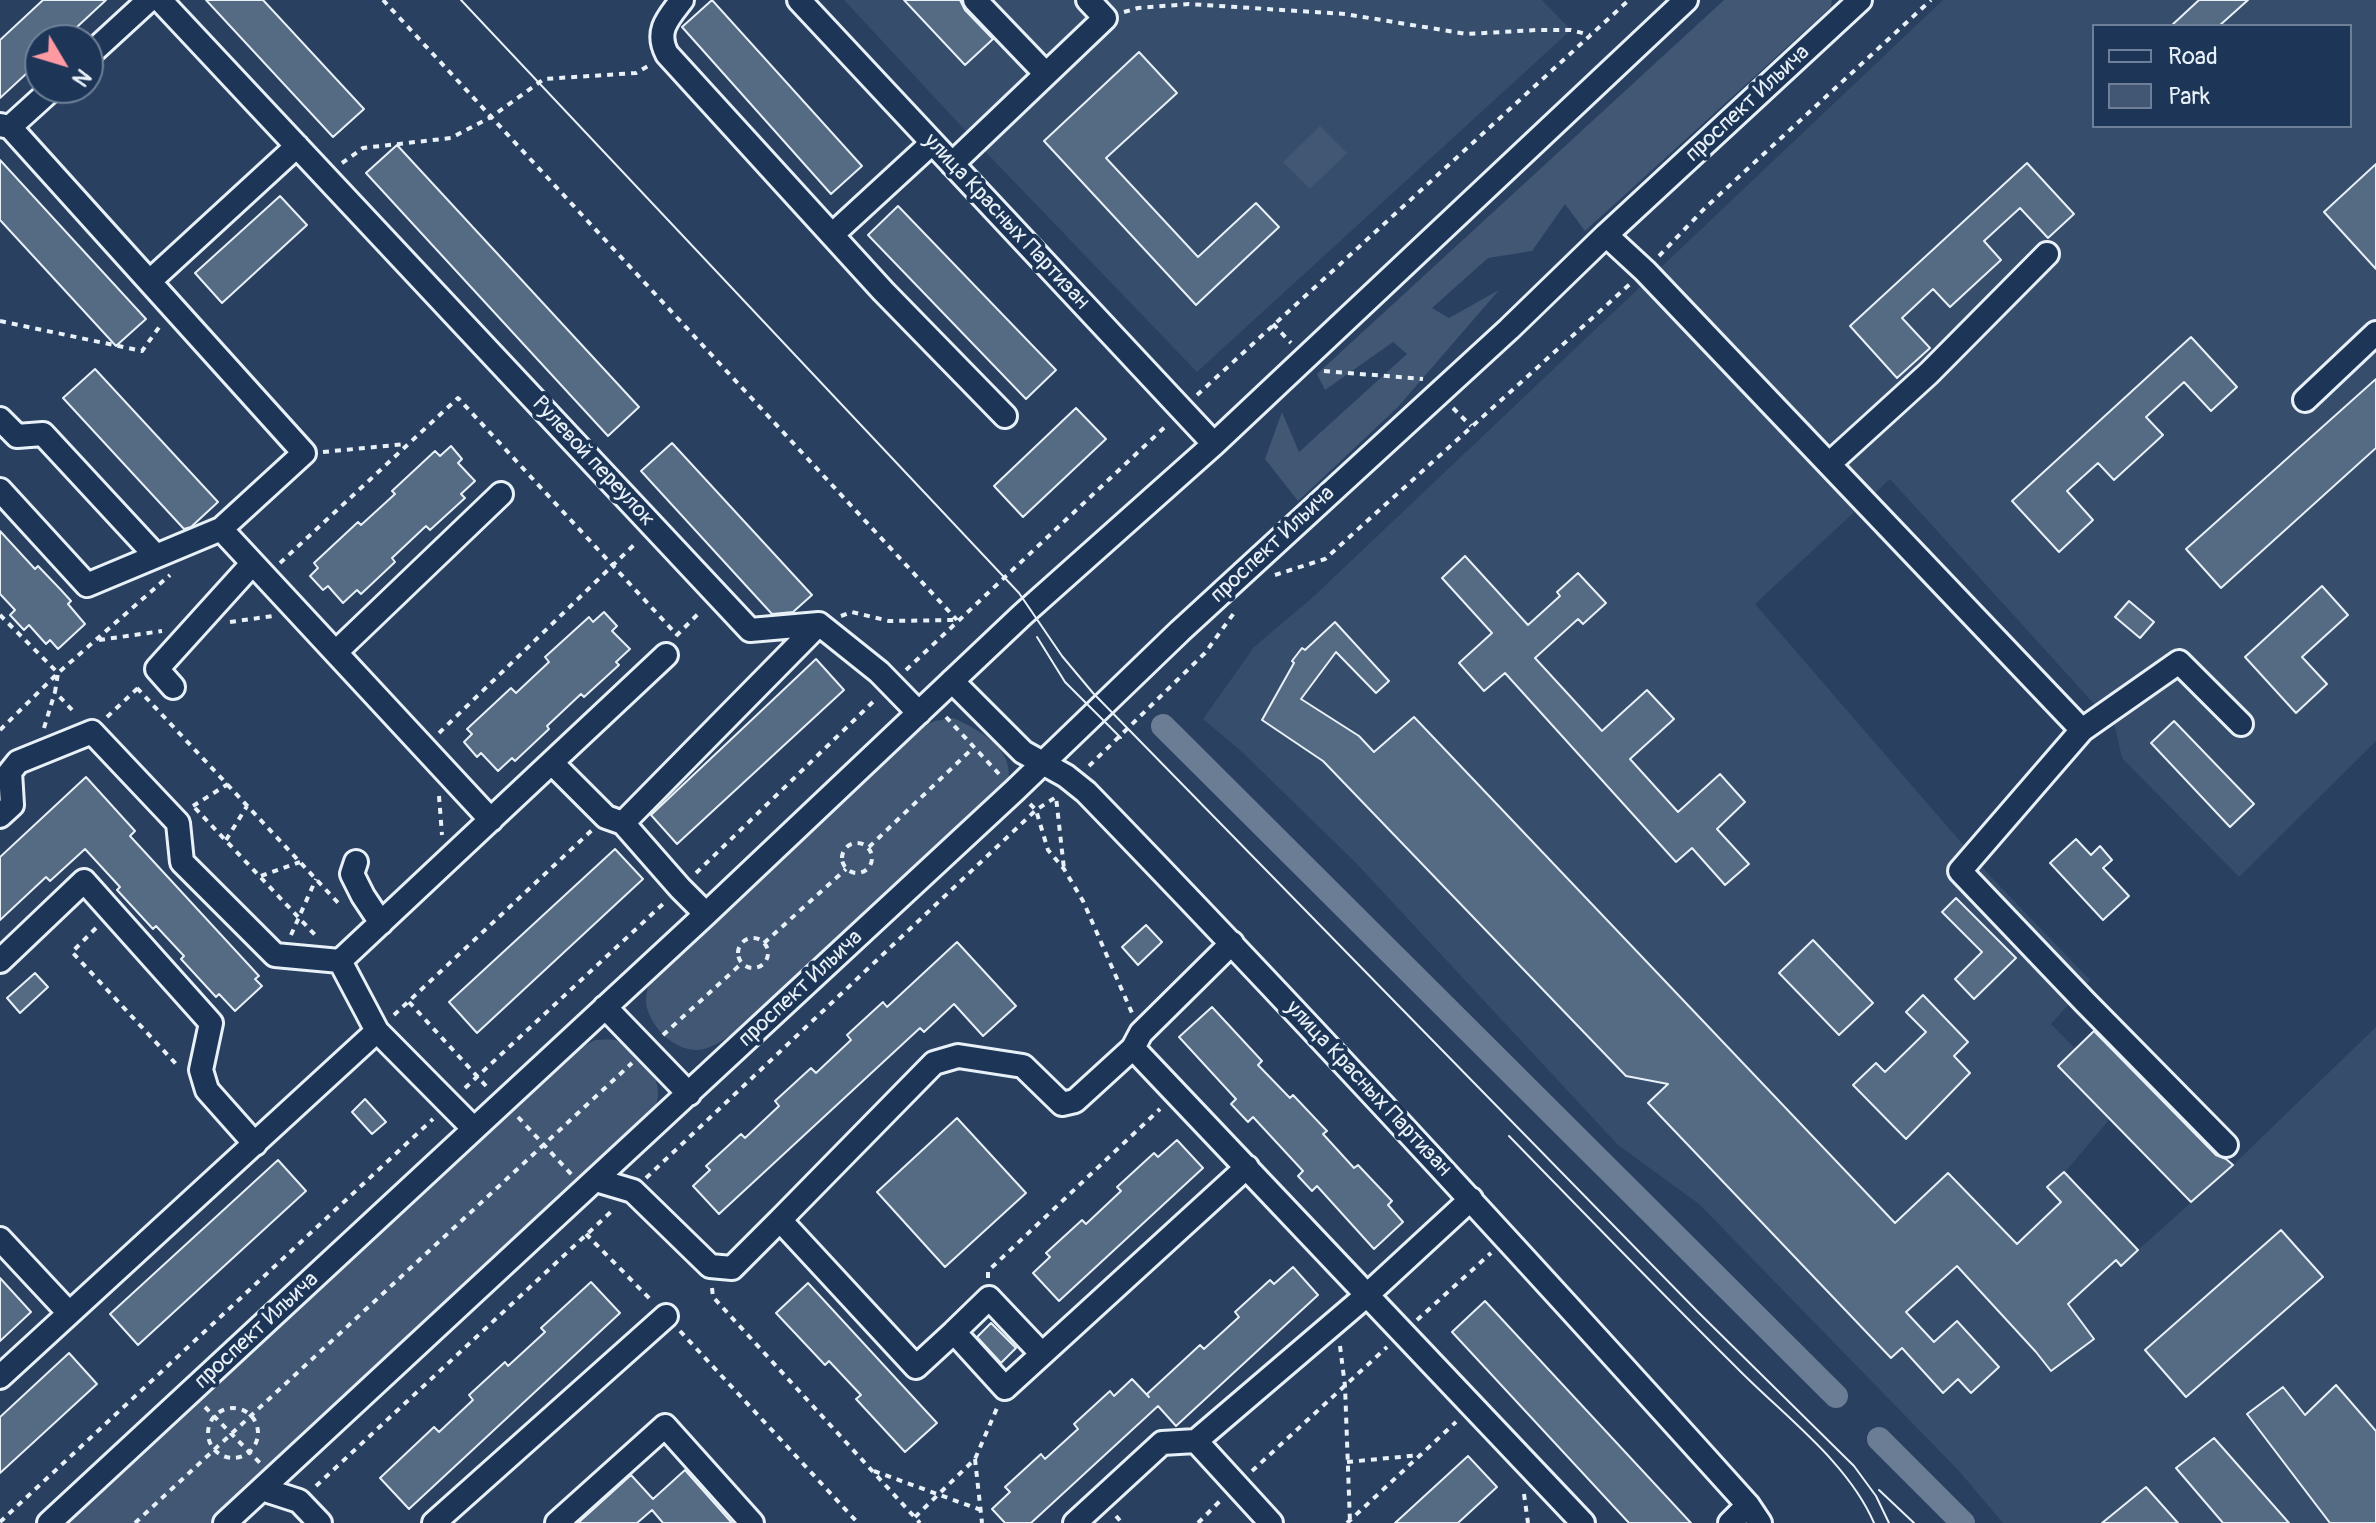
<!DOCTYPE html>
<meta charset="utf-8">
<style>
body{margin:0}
#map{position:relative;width:2376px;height:1523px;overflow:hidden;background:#294061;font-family:Pangolin,sans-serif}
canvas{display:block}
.legend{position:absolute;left:2092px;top:24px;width:260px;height:104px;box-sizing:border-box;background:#1d3557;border:2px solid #6e8097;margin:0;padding:10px 14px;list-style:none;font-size:24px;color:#e8f1f8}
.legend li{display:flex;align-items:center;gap:16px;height:40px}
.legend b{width:40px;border:2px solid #6e8097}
.north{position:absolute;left:24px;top:24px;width:80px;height:80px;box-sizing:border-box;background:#1d3557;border:2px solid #6e8097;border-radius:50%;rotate:128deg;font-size:22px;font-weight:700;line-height:32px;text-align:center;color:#e8f1f8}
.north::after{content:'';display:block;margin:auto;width:28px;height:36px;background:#ff9aa2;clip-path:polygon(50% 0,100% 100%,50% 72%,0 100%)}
</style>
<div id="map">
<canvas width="2376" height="1523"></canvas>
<ul class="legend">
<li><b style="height:10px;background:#1d3557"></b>Road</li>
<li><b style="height:22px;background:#415774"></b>Park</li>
</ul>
<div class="north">N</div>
</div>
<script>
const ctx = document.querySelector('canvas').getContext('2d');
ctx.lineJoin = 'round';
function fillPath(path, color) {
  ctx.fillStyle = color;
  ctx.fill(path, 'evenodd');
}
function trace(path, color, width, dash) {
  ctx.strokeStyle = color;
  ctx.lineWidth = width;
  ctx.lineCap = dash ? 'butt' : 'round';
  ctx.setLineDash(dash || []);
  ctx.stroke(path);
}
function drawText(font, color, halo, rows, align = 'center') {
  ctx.font = font + ' Pangolin,sans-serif';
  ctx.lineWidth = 8;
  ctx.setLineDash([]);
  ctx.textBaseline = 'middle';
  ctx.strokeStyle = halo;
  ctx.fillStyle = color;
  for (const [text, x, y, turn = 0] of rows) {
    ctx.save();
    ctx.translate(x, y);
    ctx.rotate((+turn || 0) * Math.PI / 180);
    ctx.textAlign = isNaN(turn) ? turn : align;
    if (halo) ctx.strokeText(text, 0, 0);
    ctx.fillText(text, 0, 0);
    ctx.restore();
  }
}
const built = new Path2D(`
 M844,0H1542L1571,30L1197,372L976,142Z
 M1943,0H2376V741L2239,877L2122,758L2115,727L1890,479L1755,604L1991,877L2090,980L2051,1024L2126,1100L2065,1172L2138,1250L2233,1165L2376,1027V1523H2003L1958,1470L1699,1204L1618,1145L1356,863L1241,751L1203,719L1254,647L1313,597ZM2094,26H2350V126H2094Z`);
const green = new Path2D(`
 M1724,0H1832L1831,7L1585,231L1565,204L1532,251L1488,258L1432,308L1449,318L1499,290L1397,408L1298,501L1265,459L1282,412L1299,452L1407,354L1393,342L1325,390L1317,374Z
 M1320,126L1347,153L1310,189L1283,162Z
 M953,718C981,730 1018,752 1007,786L731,1035C721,1041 709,1050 697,1050C674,1050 653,1029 647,1008C644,996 649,983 653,972L919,729L935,721Z
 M595,1040C601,1040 609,1039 615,1040C635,1045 659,1072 658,1094C658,1100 655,1107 653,1113L212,1523H65L575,1051Z`);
const canal = new Path2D(`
 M1163,726L1836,1396
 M1879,1439L1963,1523`);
const building = new Path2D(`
 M43,0H106L63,40H40V61L0,98V40Z
 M206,0H263L364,109L333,137Z
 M712,0L862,166L831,194L682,27Z
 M904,0H960L965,10L993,39L965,65Z
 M2199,0H2248L2219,26H2171Z
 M1139,52L1177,93L1106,158L1198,257L1256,203L1279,227L1196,305L1044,141Z
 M397,145L639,407L608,436L366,173Z
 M0,160L146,319L116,346L0,220Z
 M2027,163L2074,214L2048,238L2020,208L1984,241L2001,260L1950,307L1933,289L1902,318L1930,348L1897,378L1850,326Z
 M2376,164V269L2324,212Z
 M280,196L307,225L222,303L195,273Z
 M898,206L1056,370L1026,399L868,235Z
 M2191,337L2237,387L2211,411L2184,382L2146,417L2163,435L2114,480L2098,463L2067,491L2093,520L2059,552L2012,501Z
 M95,369L218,502L191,527L184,529L63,398Z
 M2376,379V448L2221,588L2186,549Z
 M1076,408L1106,439L1023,517L994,486Z
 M672,443L812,595L793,612L772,614L641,471Z
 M451,446L462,459L458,463L475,481L461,494L465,498L430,530L426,526L392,558L395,562L361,594L357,590L343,603L328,586L323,590L310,576L318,568L314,563L358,522L361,525L395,494L392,491L435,451L440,456Z
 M0,531L35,569L38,566L61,590L71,601L68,604L85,624L58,649L50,640L46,644L29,625L24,630L10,615L15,610L0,594Z
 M1465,556L1528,625L1560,596L1557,592L1578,573L1606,603L1583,624L1578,619L1535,658L1602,731L1647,690L1674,719L1630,759L1678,812L1720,774L1745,802L1717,829L1749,864L1725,885L1692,848L1676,862L1505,673L1484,691L1459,663L1492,633L1442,578Z
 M2322,586L2348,615L2302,657L2327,684L2296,713L2245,657Z
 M2129,601L2154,622L2140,638L2115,617Z
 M604,612L617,626L612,631L630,649L616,662L619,665L584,697L581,694L547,726L549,729L515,761L512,758L498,771L481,753L477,757L464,742L472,734L467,729L511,688L516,693L549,662L545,657L589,617L593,622Z
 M1335,622L1389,681L1376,693L1336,652L1301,699L1359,736L1374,752L1414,717L1895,1223L1948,1173L2017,1244L2061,1202L2047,1187L2064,1172L2138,1250L2121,1266L2116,1260L2068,1304L2094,1339L2051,1371L2036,1352L1957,1266L1906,1312L1934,1342L1957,1321L1999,1367L1971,1393L1958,1379L1943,1393L1902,1348L1891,1358L1648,1103L1668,1084L1626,1076L1323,761L1262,720L1294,663L1292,661L1302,648L1305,650Z
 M816,659L844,690L677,844L651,815Z
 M2174,721L2254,804L2230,827L2151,743Z
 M86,777L135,831L130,836L259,976L255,979L262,986L235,1011L219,994L216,997L181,959L184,956L156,926L153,929L117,890L120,887L85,849L50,881L46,877L0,920V857Z
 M2076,839L2091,855L2100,846L2112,860L2103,868L2129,896L2103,920L2050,863Z
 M615,849L643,879L477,1033L449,1002Z
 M1956,898L2016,958L1974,999L1955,979L1982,952L1942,912Z
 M1146,925L1162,942L1138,965L1122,947Z
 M1813,940L1873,1003L1839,1035L1779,973Z
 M957,942L1016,1006L983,1036L954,1004L924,1032L920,1028L719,1214L693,1186L710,1170L706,1166L741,1134L745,1138L779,1106L775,1101L811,1068L816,1073L851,1040L847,1035L883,1002L887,1007Z
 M35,973L48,987L20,1013L7,998Z
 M1923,995L1968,1042L1954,1056L1970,1073L1906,1139L1853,1085L1876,1063L1885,1072L1926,1032L1906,1012Z
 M1212,1007L1262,1061L1258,1065L1290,1098L1293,1095L1327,1131L1323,1134L1354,1168L1358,1165L1392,1201L1388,1205L1403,1222L1374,1249L1317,1186L1312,1191L1298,1176L1303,1171L1253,1117L1248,1122L1231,1104L1236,1099L1179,1037Z
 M2094,1031L2216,1155L2226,1159L2233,1165L2191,1202L2058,1066Z
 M365,1099L386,1122L372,1134L352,1112Z
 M957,1118L1026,1193L945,1267L877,1192Z
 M1177,1140L1203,1168L1059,1301L1033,1273L1050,1257L1046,1253L1082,1220L1086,1224L1121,1191L1117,1187L1154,1153L1158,1157Z
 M278,1160L306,1191L138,1345L110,1314Z
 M2281,1230L2323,1277L2186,1397L2145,1350Z
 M1293,1267L1318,1295L1176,1426L1158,1406L1031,1523H1005L992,1509L1010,1492L1005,1487L1041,1454L1045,1459L1078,1429L1074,1424L1110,1391L1114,1396L1132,1379L1149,1397L1147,1394L1200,1345L1204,1349L1239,1317L1235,1312L1270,1280L1274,1284Z
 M0,1278L31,1312L0,1341Z
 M591,1282L620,1313L409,1509L380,1478L434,1427L439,1432L473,1400L469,1395L505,1362L508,1366L545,1332L541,1328Z
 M808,1283L937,1423L905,1452L856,1399L861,1395L829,1361L825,1365L776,1313Z
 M1485,1301L1691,1523H1629L1452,1332Z
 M991,1323L1016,1348L1001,1363L977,1337Z
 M69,1353L97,1384L0,1473V1417Z
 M2336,1385L2376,1431V1523H2330L2247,1414L2283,1387L2305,1415Z
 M2214,1438L2289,1523H2223L2176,1468Z
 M1468,1456L1497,1487L1458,1523H1395Z
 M685,1470L732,1523H663L652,1510L637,1523H578L631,1475L653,1499Z
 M2146,1487L2178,1523H2102Z`);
const path = new Path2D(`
 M383,0L957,620
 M1124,12L1138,8L1189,4L1345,14L1467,34L1536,30H1571L1590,35
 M342,163L363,148L451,138L491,117L544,79L636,73L648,66
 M1659,256L1705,208L1931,0
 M0,321L142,351L160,326
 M1273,324L1291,343
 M1324,371L1423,379
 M1197,395L1629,0
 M1453,408L1471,426
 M323,452L406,444
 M280,563L458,398L677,635
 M1275,575L1325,559L1630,284
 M0,615L58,673L55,692L76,714
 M841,616L852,612L889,621L955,620
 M230,622L273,616
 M676,636L701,611
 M99,640L162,631
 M906,670L1168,424
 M137,688L342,907
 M107,717L138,688
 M946,717L999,774
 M44,728L55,692
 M0,730L58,673L170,575
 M439,733L637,542
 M1089,766L1205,653L1234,613
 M439,796L442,835
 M1030,804L1036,810L1048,850L1064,869L1083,901L1132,1013
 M193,806L228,784
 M195,808L318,938
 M226,840L247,806
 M842 858a15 15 0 1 1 30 0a15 15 0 1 1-30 0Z
 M869,847L973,748
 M696,873L877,698
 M261,876L300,862
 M96,928L72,952L177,1065L180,1066
 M291,935L316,879
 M738 953a15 15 0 1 1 30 0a15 15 0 1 1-30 0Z
 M764,943L846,869
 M409,1002L487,1087
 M394,1015L592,830
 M663,1035L741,964
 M465,1088L664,903
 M518,1117L572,1175
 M646,1178L1036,810L1056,797L1064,869
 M586,1234L652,1301
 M988,1278V1271L1160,1109
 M712,1288L713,1297L920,1523
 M1417,1320L1491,1253
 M680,1331L858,1523
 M1340,1346L1345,1386L1350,1523
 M205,1407L260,1463
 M208 1433a25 25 0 1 1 50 0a25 25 0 1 1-50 0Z
 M975,1459L982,1523
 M1347,1462L1421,1455
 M874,1471L981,1510
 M1252,1471L1387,1347
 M316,1486L614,1209
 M1524,1494L1528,1523
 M1116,1516L1122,1523
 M915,1517L975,1459L997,1408
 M0,1522L433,1119
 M135,1523L632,1063
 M1198,1523L1222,1499
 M1347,1523L1456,1422`);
const minor = new Path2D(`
 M160,0L750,630L819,624L879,672L919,713
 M682,0C668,18 655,31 667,54L883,291L1005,416
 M799,0L1214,444
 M975,0L1046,74
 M88,56L149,0
 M0,125L10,127L53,88
 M10,127L304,453L221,529
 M952,164L1105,18L1088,0
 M833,234L932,143
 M1606,235L1645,271L2082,730L1960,871L2085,1002L2226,1145
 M150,281L297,146
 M2305,400L2376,333
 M0,419L17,436L43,434L156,556
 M1829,464L1929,373L2047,254
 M0,490L87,585L221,529L491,820
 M336,652L501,494
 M952,681L1023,752L1066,776L1086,792C1312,1025 1531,1264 1748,1505L1760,1523
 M173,687L157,669L252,564
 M2082,730L2179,662L2241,724
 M552,763L606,817L623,823
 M0,816L12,805L10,772L18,762L92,732L178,823L182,862L275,955L340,961
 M356,862L352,874L363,896L381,923
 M706,914L680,888L623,823L819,624
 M1232,943L1141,1033L1133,1048L1583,1523
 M0,961L84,881L211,1023L201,1070L207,1090L255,1144
 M605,1007L689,1094
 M474,1129L377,1031L340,961L666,655
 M596,1180L633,1191L710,1266L732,1268L780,1220L916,1367L954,1332L1005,1388L1247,1167
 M780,1220L934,1063L958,1056L1023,1066L1062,1104L1075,1101L1133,1048
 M0,1239L69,1313
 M954,1332L989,1298L1042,1354
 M0,1377L377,1031
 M1196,1441L1271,1523
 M262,1489L299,1501L320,1523
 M49,1523L706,914L1022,615L1214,444L1686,0
 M225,1523L1015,790L1180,631L1509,329L1606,235L1860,0
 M434,1523L666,1316
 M557,1523L665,1426L752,1523
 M1075,1523L1162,1443L1196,1441L1367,1295L1471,1199
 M1730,1523L1748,1505`);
const tram = new Path2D(`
 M461,0L1019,593L1062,656L1093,693L1698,1312L1854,1466L1876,1496L1889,1523
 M1037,637L1065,682L1121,738
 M1509,1136C1585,1214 1660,1292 1737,1368C1783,1415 1848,1462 1874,1523
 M1879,1490L1914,1523`);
const streetNames = [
 ["проспект Ильича",1748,104,-43],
 ["улица Красных Партизан",1006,222,47],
 ["Рулевой переулок",593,462,47],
 ["проспект Ильича",1273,545,-43],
 ["проспект Ильича",801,989,-43],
 ["улица Красных Партизан",1368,1089,47],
 ["проспект Ильича",257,1331,-43]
];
fillPath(built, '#364d6b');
fillPath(green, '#415774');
trace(canal, '#6b7c95', 24);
fillPath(building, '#556a83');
trace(building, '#e8f1f8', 2);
trace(minor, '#e8f1f8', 28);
trace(path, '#e8f1f8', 4, [6, 6]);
trace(minor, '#1d3557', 22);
trace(tram, '#e8f1f8', 2);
drawText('22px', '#e8f1f8', '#1d3557', streetNames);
</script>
